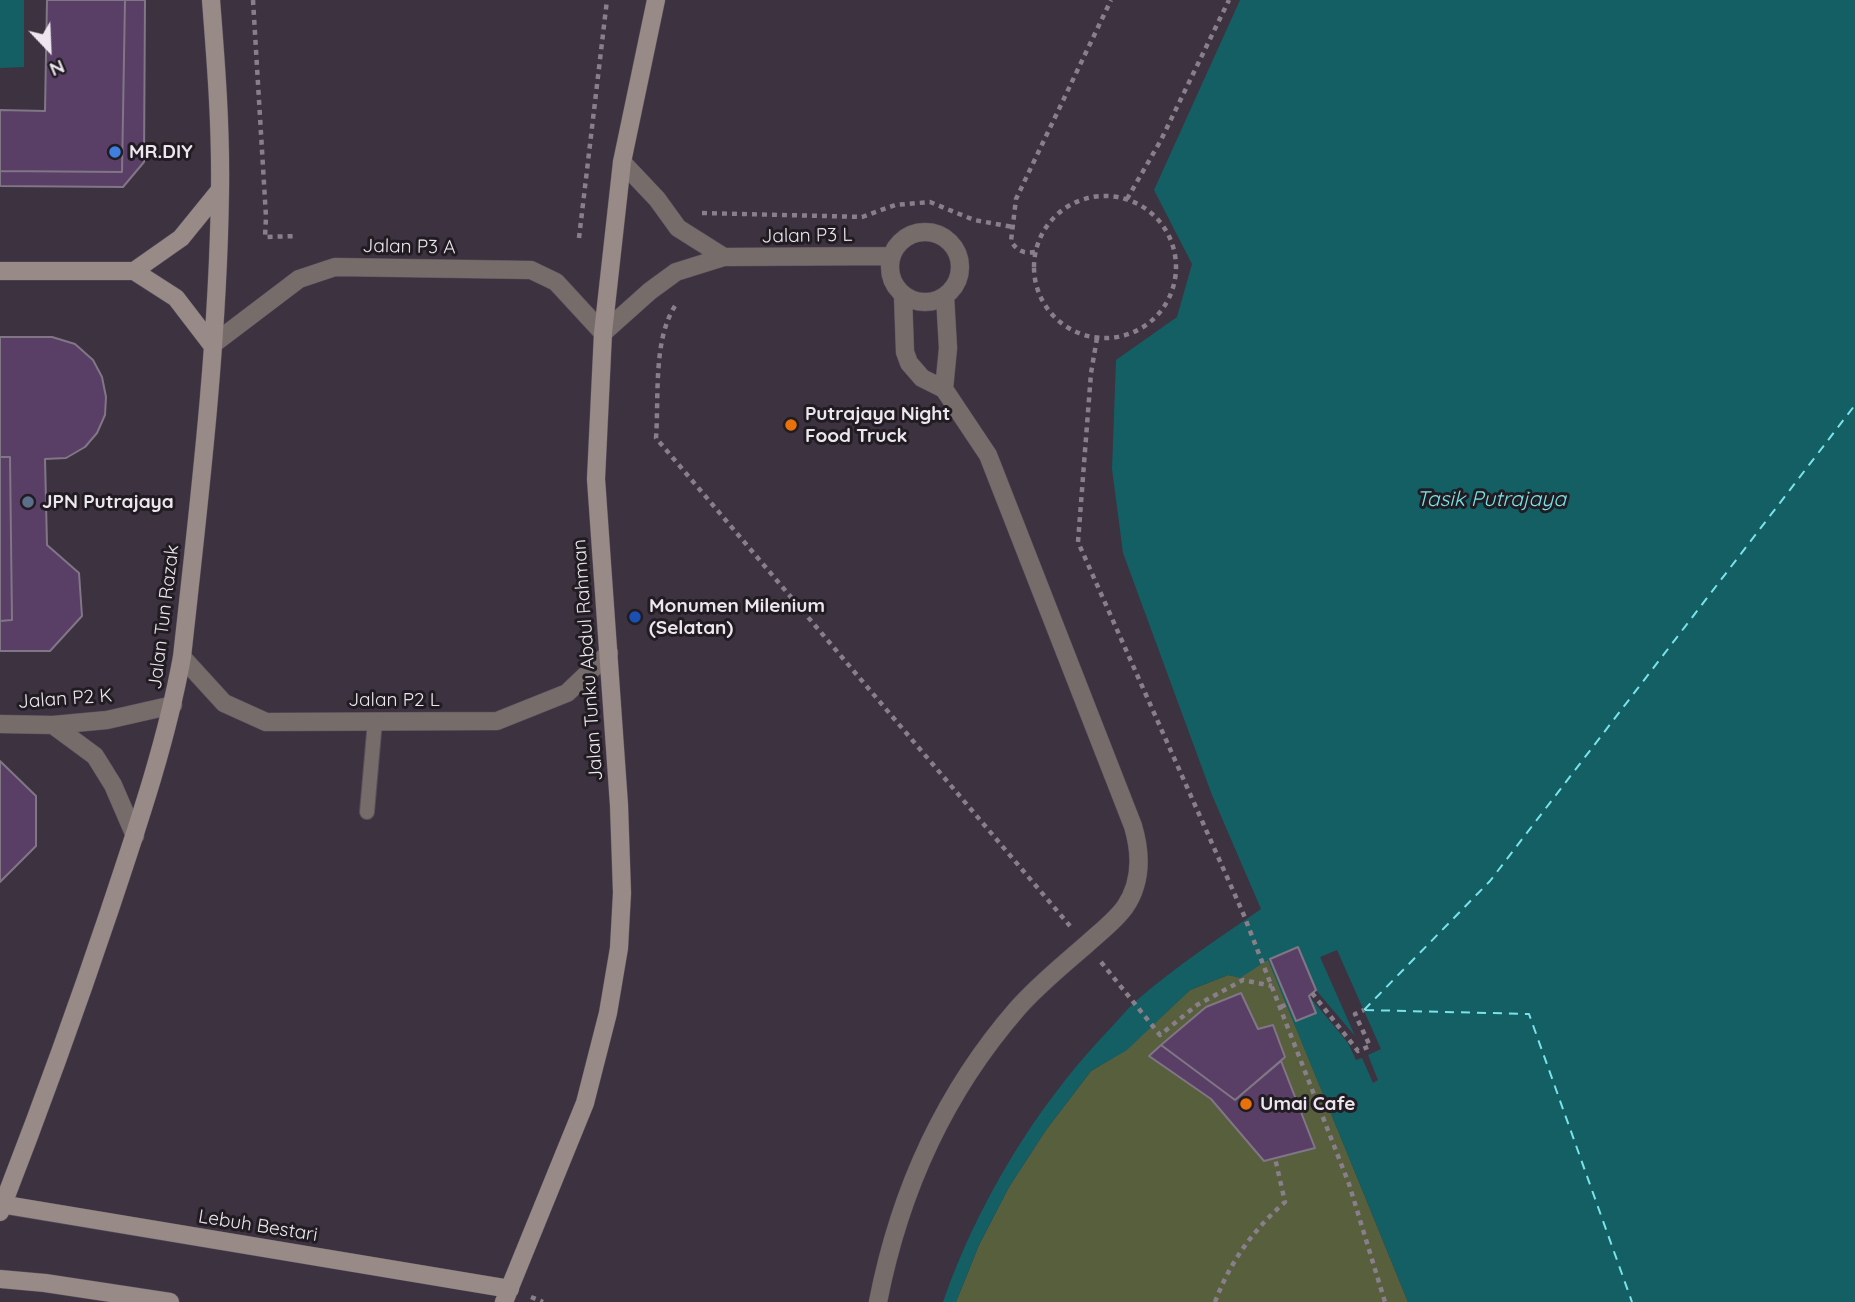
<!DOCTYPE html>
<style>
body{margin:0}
#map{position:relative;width:1855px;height:1302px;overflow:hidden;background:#3d3240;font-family:Quicksand,sans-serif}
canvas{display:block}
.north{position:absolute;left:14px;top:14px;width:70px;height:70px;-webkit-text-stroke:5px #211c22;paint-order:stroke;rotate:157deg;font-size:19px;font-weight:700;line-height:28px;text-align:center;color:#ede6ef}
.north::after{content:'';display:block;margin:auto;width:24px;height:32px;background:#ede6ef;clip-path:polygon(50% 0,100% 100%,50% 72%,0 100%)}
</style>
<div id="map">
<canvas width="1855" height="1302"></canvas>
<div class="north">N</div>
</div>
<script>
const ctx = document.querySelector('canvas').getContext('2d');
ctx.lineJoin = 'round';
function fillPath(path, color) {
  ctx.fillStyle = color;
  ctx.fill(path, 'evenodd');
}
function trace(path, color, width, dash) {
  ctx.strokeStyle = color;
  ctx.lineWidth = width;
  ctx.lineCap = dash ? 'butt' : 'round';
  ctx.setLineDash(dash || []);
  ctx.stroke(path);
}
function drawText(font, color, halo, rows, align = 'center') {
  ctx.font = font + ' Quicksand,sans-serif';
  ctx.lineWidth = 6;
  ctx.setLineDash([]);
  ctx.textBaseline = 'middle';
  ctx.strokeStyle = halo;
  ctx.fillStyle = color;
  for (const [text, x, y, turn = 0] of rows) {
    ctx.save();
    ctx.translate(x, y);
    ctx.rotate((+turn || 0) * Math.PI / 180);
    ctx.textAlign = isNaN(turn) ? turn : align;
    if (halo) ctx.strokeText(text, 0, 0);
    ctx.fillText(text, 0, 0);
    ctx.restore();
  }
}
const green = new Path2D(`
 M1268,959L1408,1302H956L979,1245L1009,1187L1046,1130L1091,1071L1126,1050L1190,990L1228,975L1240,977Z`);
const water = new Path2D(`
 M0,0H24V67L0,68Z
 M1240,0H1855V1302H1408L1268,960L1240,978L1228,975L1190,990L1127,1050L1091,1071L1046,1130L1009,1187L979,1245L956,1302H943C977,1205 1033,1111 1104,1035C1115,1024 1125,1011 1137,1000C1175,967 1219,938 1261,909L1212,795L1123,553L1112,469L1116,360L1177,317L1192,264L1154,190Z`);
const pier = new Path2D(`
 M1337,950L1381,1049L1368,1055L1378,1080L1373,1083L1362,1058L1356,1060L1348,1043L1309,996L1316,990L1355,1036L1320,957Z`);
const ferry = new Path2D(`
 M1364,1010L1490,881L1855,405
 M1365,1010L1529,1014L1632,1302`);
const building = new Path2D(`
 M47,0H125L122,172L0,171V110L45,111Z
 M125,0H145L144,162L123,187L0,186V171L122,172Z
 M0,337H52L75,344L93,360L102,377L106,397L105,415L97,433L85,447L66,458L45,459L47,545L79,573L82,616L50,651H0V621L12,620L10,457H0Z
 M0,457H10L12,620L0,621Z
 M0,761L36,796V846L0,882Z
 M1298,947L1316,990L1309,996L1316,1013L1296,1021L1270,959Z
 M1241,993L1258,1029L1273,1025L1285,1057L1235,1100L1161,1045L1206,1007Z
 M1161,1045L1235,1100L1281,1061L1315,1148L1264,1161L1211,1099L1149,1056Z`);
const path = new Path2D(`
 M253,0L266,217L265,237L297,236
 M1034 267a71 71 0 1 1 142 0a71 71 0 1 1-142 0Z
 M1127,199L1161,140L1229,0
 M702,213L862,217L895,205L930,202L974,220L1013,227
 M579,238L607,0
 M1035,252C1024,254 1017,251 1011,241L1016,199L1111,0
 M675,306C653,340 659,397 656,438L1070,926
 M1097,338L1091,373L1078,542L1243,913L1349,1184L1385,1302
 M1101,962L1160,1035L1197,1005L1243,980L1272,986
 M1312,993L1358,1051L1370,1046L1355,1014L1364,1010
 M1281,1007L1289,1003
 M531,1297L543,1302
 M1215,1302C1230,1262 1253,1230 1285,1202L1275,1158`);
const lane = new Path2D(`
 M367,812L375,721`);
const street = new Path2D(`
 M622,162L657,199L678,228L724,257
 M890 267a35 35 0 1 1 70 0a35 35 0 1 1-70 0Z
 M212,345L299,279L335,267L531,270L556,282L603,333L650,291L676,272L724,257L890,256
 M944,389L948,348L945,296
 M182,657L224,703L266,722L497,721L567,693L609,653
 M0,724L53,725L107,720L173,705
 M53,725L95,756L113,785L135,836
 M878,1302C899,1194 944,1093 1017,1009C1038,985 1063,965 1087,944C1100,932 1115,921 1125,907C1142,882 1141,853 1133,826L988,455L944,389L922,378L909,363L905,352L903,296`);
const secondary = new Path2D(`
 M0,271H134L176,298L212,345
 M134,271L181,238L220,190
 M0,1204L510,1289
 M0,1212C39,1112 75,1013 109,912C137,828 166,744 182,657C199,502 218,346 220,191C221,127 216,63 211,0
 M0,1279L45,1283L170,1302
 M504,1302L585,1103L608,1013L619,948L622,893L619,805L596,479L603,333L622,162L656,0`);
const markers = [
 [115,152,7,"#3f7fe0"],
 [791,425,7,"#e8710a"],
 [28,502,7,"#5c6f8a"],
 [635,617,7,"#1a4fb4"],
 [1246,1104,7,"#e8710a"]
];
const poiNames = [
 ["MR.DIY",129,152],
 ["Putrajaya Night",805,414],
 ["Food Truck",805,436],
 ["JPN Putrajaya",42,502],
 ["Monumen Milenium",649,606],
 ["(Selatan)",649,628],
 ["Umai Cafe",1260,1104]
];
const streetNames = [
 ["Jalan P3 L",807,236,-1],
 ["Jalan P3 A",409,247,1],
 ["Jalan Tun Razak",164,617,-83],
 ["Jalan Tunku Abdul Rahman",588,660,-94],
 ["Jalan P2 K",65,699,-4],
 ["Jalan P2 L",394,700],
 ["Lebuh Bestari",258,1226,9]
];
const waterNames = [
 ["Tasik Putrajaya",1491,500]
];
fillPath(green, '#575f3d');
fillPath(water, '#145f64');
fillPath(pier, '#3d3240');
trace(ferry, '#78e3ea', 2, [9, 7]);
fillPath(building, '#593f66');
trace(building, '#807686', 2);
trace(lane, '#594f5c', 16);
trace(street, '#594f5c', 19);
trace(secondary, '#594f5c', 19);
trace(path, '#897f8b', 4.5, [5, 5]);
trace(lane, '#766c6a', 14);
trace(street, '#766c6a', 18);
trace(secondary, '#988a87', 18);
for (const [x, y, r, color] of markers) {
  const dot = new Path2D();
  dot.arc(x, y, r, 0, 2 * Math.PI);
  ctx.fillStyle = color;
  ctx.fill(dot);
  trace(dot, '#211c22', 2.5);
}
drawText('bold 19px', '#ede6ef', '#211c22', poiNames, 'left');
drawText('19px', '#ede6ef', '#211c22', streetNames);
drawText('italic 21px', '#78e3ea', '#211c22', waterNames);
</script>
